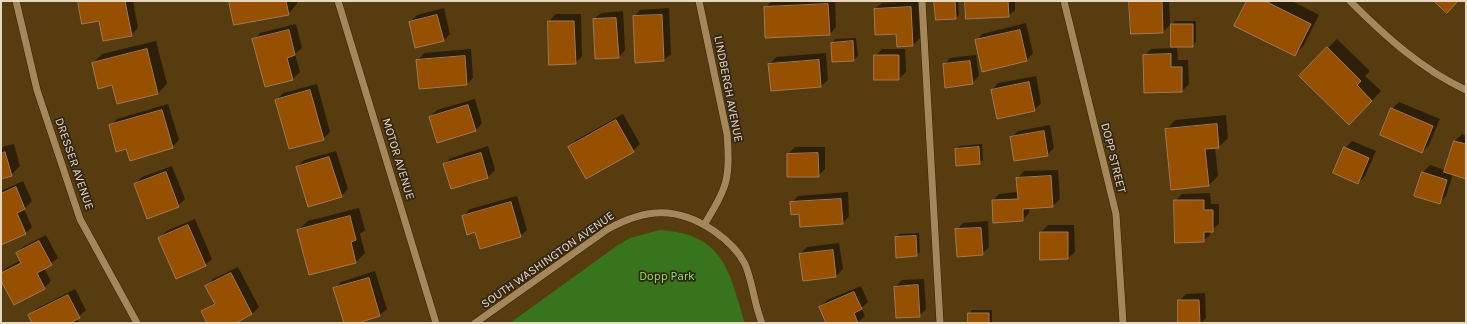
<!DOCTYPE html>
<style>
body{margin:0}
#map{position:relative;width:1467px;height:324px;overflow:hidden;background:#563c0f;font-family:Karla,sans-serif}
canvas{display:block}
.frame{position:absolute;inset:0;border:2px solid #e7d8c1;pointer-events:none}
</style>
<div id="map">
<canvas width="1467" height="324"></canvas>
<div class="frame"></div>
</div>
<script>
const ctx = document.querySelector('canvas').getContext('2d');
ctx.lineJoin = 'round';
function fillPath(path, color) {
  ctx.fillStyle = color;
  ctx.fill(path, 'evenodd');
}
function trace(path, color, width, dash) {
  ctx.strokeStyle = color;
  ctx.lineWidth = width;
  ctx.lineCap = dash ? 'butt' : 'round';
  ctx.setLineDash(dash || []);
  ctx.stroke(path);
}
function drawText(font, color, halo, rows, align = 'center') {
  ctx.font = font + ' Karla,sans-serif';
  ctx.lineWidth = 3.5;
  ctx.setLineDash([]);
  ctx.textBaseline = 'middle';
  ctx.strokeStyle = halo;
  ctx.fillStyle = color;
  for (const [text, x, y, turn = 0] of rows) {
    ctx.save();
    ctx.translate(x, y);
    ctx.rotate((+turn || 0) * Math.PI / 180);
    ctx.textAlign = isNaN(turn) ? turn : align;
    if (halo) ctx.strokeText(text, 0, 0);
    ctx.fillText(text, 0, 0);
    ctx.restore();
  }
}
const green = new Path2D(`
 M660,230C724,234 729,271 745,323H510L618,245L630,238Z`);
const shadow = new Path2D(`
 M79,1H133L138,28L131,35L100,19Z
 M230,1H297V4L288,14Z
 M772,1H835L836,27L830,34L765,8Z
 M918,1L920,38L913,45L897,33L875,9L882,3Z
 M935,1H958L959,15L955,18Z
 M966,1H1015V10L1008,16Z
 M1130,1H1169L1170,25L1163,32Z
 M1248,1H1292L1319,15L1304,45L1295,54Z
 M444,8L450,34L444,40L410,22L417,15Z
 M669,8L671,54L664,60L636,62L634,17L640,10Z
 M623,11L625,50L619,57L594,19L601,13Z
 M556,14H581L582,56L575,63L549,21Z
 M1175,21H1196V42L1192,46L1172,24Z
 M1026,23L1033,53L1027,60L976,41L982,34Z
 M296,24L302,48L295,54L300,72L293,79L254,40L260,33Z
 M856,38L858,56L854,60L833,61L832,43L835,39Z
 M1337,39L1370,71L1365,76L1381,91L1349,124L1300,76Z
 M156,41L167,84L158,93L113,84L93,63L102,54Z
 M1177,48L1178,60H1188L1189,84L1182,91L1145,92L1144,56L1151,49Z
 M471,49L473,78L467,84L418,60L424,53Z
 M882,49H905L906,72L899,79H875V56Z
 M826,53L828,80L821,86L771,90L770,64L776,57Z
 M976,55L979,76L972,83L944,65L950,58Z
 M1036,76L1041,103L1034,110L992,90L998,83Z
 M317,84L330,132L323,139L276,100L283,93Z
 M475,99L482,123L476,130L430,117L437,110Z
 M1399,102L1440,119L1429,145L1422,152L1392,109Z
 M168,104L179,140L172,147L127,148L110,126L117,119Z
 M623,114L640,144L633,151L569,147L576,140Z
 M1226,115L1228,138L1219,147H1215L1218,176L1209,185L1166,130L1175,120Z
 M1050,125L1054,148L1047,155L1011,138L1018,131Z
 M1462,134L1466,136V178L1453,174L1446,196L1439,203L1416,196L1423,172L1430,165L1445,170L1455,141Z
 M1352,141L1376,151L1365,176L1358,183L1345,148Z
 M14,144L20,166L11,175L1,178V145L2,147Z
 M982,144L983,160L979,163L956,150L959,146Z
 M488,146L495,170L488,177L452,188L444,164L451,158Z
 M795,147H825V169L818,176L788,154Z
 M336,151L348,189L341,196L297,167L304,160Z
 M172,166L185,199L178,206L135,184L142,177Z
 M1058,170L1060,199L1053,206L1029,207V213L1023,220L993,200L999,194L1018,192V178L1024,171Z
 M23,181L32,201L24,209L32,227L25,234L1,244V191Z
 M848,192L849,216L843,223L800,213L792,202L798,196Z
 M1210,193L1211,204H1219V224L1210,231V235L1203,241L1175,201L1182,194Z
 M517,196L527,230L520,236L475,231L463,216L470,209Z
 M359,208L365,230L360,234L365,253L356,262L310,274L298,230L308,221Z
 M195,219L212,259L205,265L160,238L166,231Z
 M988,221L989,247L982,254L956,230L963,223Z
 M1048,225H1074L1075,252L1068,258L1041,232Z
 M919,233L920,252L917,255L896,238L899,234Z
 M46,235L58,258L44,268L51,281L44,288L1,279V273L6,268L21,260L17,253L24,246Z
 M839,243L843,269L836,276L800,254L807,247Z
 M238,267L259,307L252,314L234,323H208L202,312L215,302L207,286L213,279Z
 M375,271L387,309L380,315L354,323H345L334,289L341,282Z
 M924,279L926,309L919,316L895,287L902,280Z
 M861,286L868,302L861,308L865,316L857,323H827L820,307L827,300Z
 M75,289L86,310L77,318L79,323H33L29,316L36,309Z
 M1205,293L1206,318L1201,323H1179V301L1186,294Z
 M972,310H992V323H969V314Z`);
const building = new Path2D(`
 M78,1H125L132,36L103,41L99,21L82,24Z
 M229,1H286L289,15L234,25Z
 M934,1H955L956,19L936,20Z
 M965,1H1008L1009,17L966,19Z
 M1129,1H1162L1163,33L1131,34Z
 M1247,1H1265L1311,24L1295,56L1234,26Z
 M1434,1H1458L1447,13Z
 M828,4L830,35L765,38L764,7Z
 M911,7L913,46L897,47L896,34L875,35L874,9Z
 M437,15L444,41L415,48L409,22Z
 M662,15L664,61L635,63L633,16Z
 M616,18L619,58L595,59L593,19Z
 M548,21H574L576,64L549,65Z
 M1171,24H1193V47H1171Z
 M289,30L295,55L287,58L293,80L265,87L252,39Z
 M1020,30L1027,61L982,72L975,40Z
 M853,41L854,61L832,62L831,43Z
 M1327,47L1361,81L1357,85L1372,101L1349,125L1299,76Z
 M147,49L158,94L117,104L112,85L98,89L92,63Z
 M1171,54V67H1182V92L1144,93L1143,55Z
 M874,55H899V80H874Z
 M465,56L467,85L419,89L416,60Z
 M819,60L821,87L771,91L768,64Z
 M970,61L973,84L945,88L943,64Z
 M1029,82L1035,111L997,119L991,90Z
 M310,90L324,140L289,149L275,100Z
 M468,105L476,131L437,143L429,117Z
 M1391,108L1433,126L1422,153L1380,135Z
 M162,110L173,148L130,161L126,149L116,152L109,125Z
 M616,120L634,152L586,179L568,147Z
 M1217,124L1219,148L1205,149L1209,186L1171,190L1165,129Z
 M1044,131L1048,156L1014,161L1010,137Z
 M1454,141L1466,144V179L1444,172Z
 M979,147L980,164L956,166L955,149Z
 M1344,147L1369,158L1358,184L1333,173Z
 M5,152L12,176L1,179V154Z
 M481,153L488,178L451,189L443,164Z
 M818,153L819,177H787V154Z
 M329,157L342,197L308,207L296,167Z
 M166,172L179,207L147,219L134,184Z
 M1422,172L1447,180L1440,204L1414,196Z
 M1051,176L1053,207L1023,209V221L993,223L992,200L1018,199L1016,178Z
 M16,187L25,209L17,213L26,234L1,245V194Z
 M841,199L843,224L800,227L799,214L791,215L790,202Z
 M1174,200H1204V210H1213V232H1204V242L1175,243Z
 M511,202L521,237L480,249L475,232L467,235L462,216Z
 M350,216L356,240L351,242L356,263L309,275L297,230Z
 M188,225L206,266L176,279L158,238Z
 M981,228L983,255L957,257L955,229Z
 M1040,232H1068V259L1040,260Z
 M916,236L917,256L896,258L895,237Z
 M39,241L52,265L37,273L45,289L14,305L1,281V273L21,263L16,253Z
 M833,250L836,277L803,281L799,254Z
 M231,273L252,314L236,323H207L201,311L215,304L205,286Z
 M369,278L380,316L358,323H344L333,288Z
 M918,285L920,317L896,318L894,287Z
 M854,292L862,309L854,313L858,323H826L819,307Z
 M68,295L80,318L70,323H32L28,315Z
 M1178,300H1199L1200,323H1178Z
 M968,313H989V323H968Z`);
const minor = new Path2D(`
 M16,1L37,90L80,219L137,323
 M338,1L436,323
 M699,1L727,134C731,179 727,187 704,225
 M922,1L940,323
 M1064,1L1116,214L1123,323
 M1350,1C1385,36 1421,69 1466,90
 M475,323L608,229C646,208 677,206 714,231C727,240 738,250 745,264C753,283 754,304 762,323`);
const streetNames = [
 ["LINDBERGH AVENUE",728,89,79],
 ["DOPP STREET",1113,158,76],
 ["MOTOR AVENUE",398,159,73],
 ["DRESSER AVENUE",74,164,71],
 ["SOUTH WASHINGTON AVENUE",548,260,-35]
];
const parkNames = [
 ["Dopp Park",667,277]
];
fillPath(green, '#38741b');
fillPath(shadow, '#0007');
fillPath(building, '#974f00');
trace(building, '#a27859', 1);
trace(minor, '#372402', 8);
trace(minor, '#a4885c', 7);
drawText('12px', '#e7d8c1', '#322614', streetNames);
drawText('12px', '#8de668', '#322614', parkNames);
</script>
